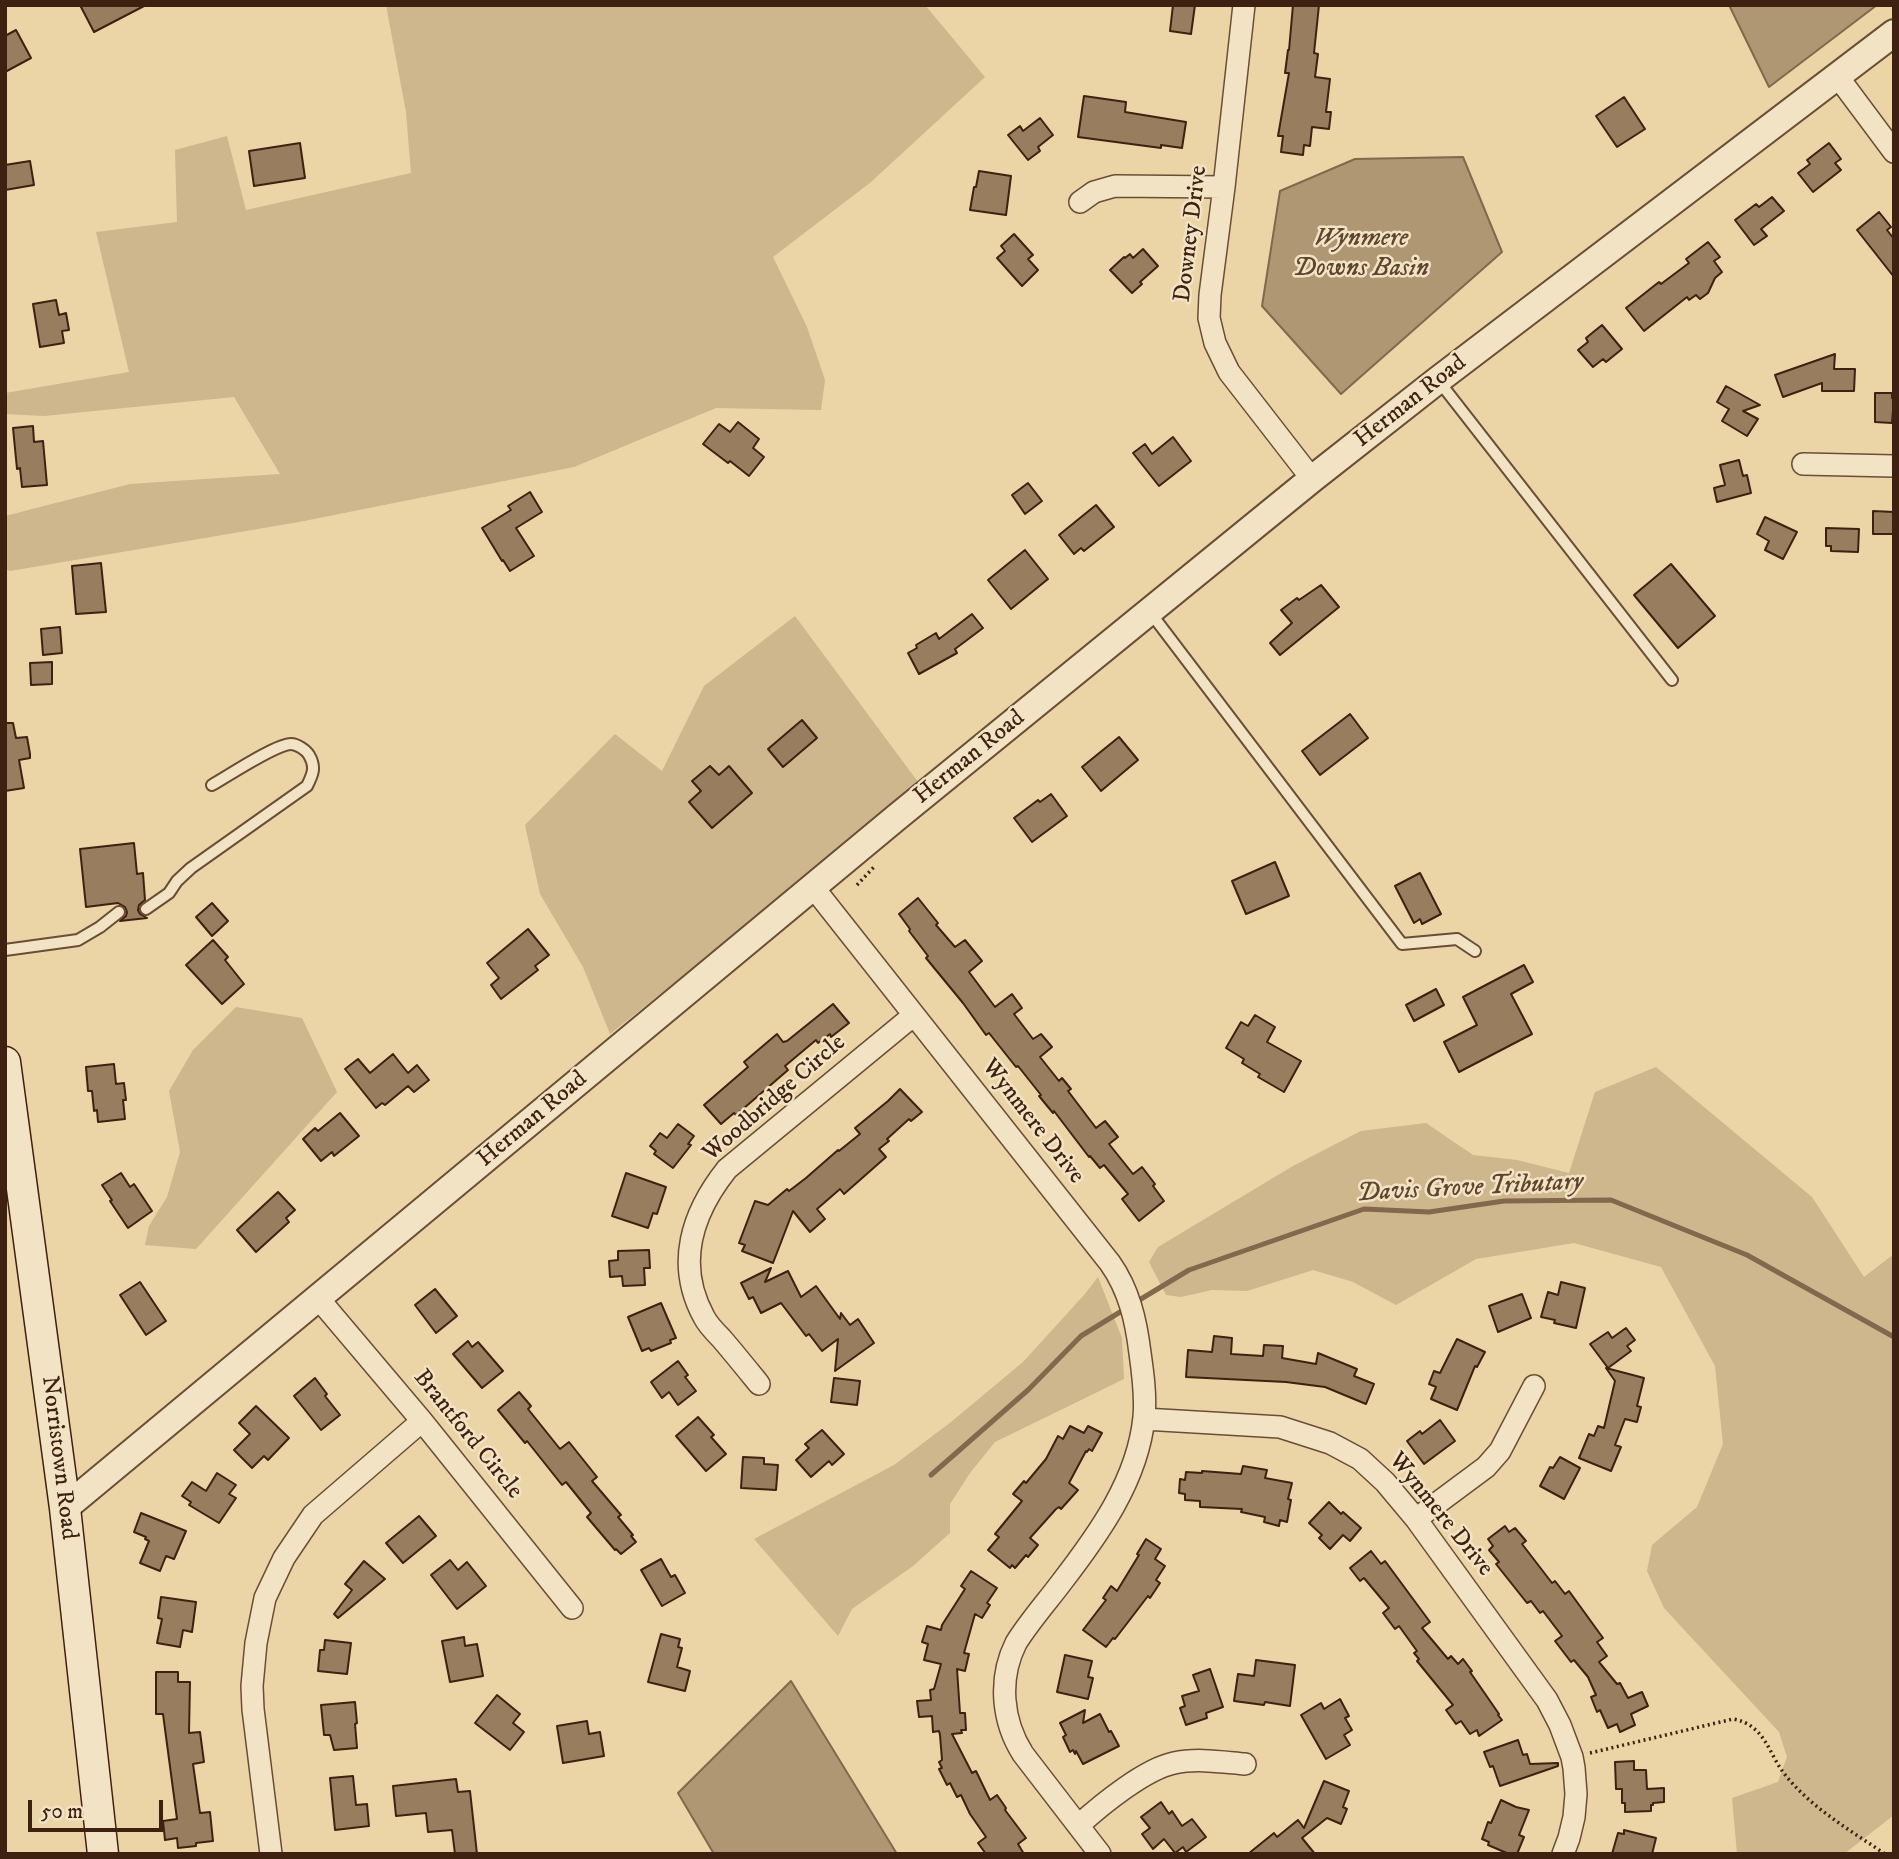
<!DOCTYPE html>
<style>
body{margin:0}
#map{position:relative;width:1899px;height:1859px;overflow:hidden;background:#ebd4a6;font-family:"IM FELL DW Pica",serif}
canvas{display:block}
.frame{position:absolute;inset:0;border:7px solid #3e2111;pointer-events:none}
.scale{position:absolute;left:28px;top:1800px;width:135px;height:32px;box-sizing:border-box;border:4px solid #3e2111;border-top:0;padding-left:9px;font-size:21px;line-height:24px;white-space:nowrap;color:#3e2111;-webkit-text-stroke:5px #f2e3c5;paint-order:stroke}
</style>
<div id="map">
<canvas width="1899" height="1859"></canvas>
<div class="frame"></div>
<div class="scale">50 m</div>
</div>
<script>
const ctx = document.querySelector('canvas').getContext('2d');
ctx.lineJoin = 'round';
function fillPath(path, color) {
  ctx.fillStyle = color;
  ctx.fill(path, 'evenodd');
}
function trace(path, color, width, dash) {
  ctx.strokeStyle = color;
  ctx.lineWidth = width;
  ctx.lineCap = dash ? 'butt' : 'round';
  ctx.setLineDash(dash || []);
  ctx.stroke(path);
}
function drawText(font, color, halo, rows, align = 'center') {
  ctx.font = font + ' "IM FELL DW Pica",serif';
  ctx.lineWidth = 5;
  ctx.setLineDash([]);
  ctx.textBaseline = 'middle';
  ctx.strokeStyle = halo;
  ctx.fillStyle = color;
  for (const [text, x, y, turn = 0] of rows) {
    ctx.save();
    ctx.translate(x, y);
    ctx.rotate((+turn || 0) * Math.PI / 180);
    ctx.textAlign = isNaN(turn) ? turn : align;
    if (halo) ctx.strokeText(text, 0, 0);
    ctx.fillText(text, 0, 0);
    ctx.restore();
  }
}
const green = new Path2D(`
 M386,5H925L985,77L871,182L773,257L807,327L825,380L821,410L716,408L574,467L299,522L10,571L5,569V516L130,484L280,474L234,397L44,416L5,414V393L129,372L96,232L177,222L175,150L227,136L246,210L411,173L406,112Z
 M795,616L921,786L610,1034L583,967L540,894L525,825L615,734L662,771L704,686Z
 M236,1007L302,1018L337,1092L196,1249L145,1245L149,1226L167,1197L180,1152L169,1091L193,1050Z
 M1656,1067L1812,1197L1864,1277L1894,1254V1815L1844,1854H1737L1732,1798L1778,1782L1787,1757L1779,1732L1664,1608L1647,1571L1652,1545L1697,1507L1723,1444L1715,1366L1661,1267L1574,1243L1476,1259L1396,1305L1353,1282L1313,1270L1247,1291L1212,1290L1181,1297L1166,1295L1149,1262L1158,1247L1293,1166L1361,1131L1426,1123L1473,1155L1517,1160L1569,1173L1595,1092Z
 M1098,1277L1122,1338L1124,1379L995,1442L970,1473L950,1504V1533L913,1566L852,1609L838,1636L754,1539L894,1465L951,1422L1023,1362L1084,1295Z`);
const water = new Path2D(`
 M1729,5H1877L1769,87Z
 M1463,157L1502,252L1341,394L1262,306L1280,191L1355,159Z
 M791,1681L897,1854H714L678,1793Z`);
const stream = new Path2D(`
 M1136,1302L1189,1270L1364,1209L1429,1212L1504,1201L1611,1200L1747,1255L1894,1337
 M931,1475L1028,1390L1081,1336L1125,1309`);
const building = new Path2D(`
 M80,5H146L94,32Z
 M1173,5H1195L1191,34L1170,31Z
 M1293,5H1319L1314,53L1318,54L1315,77L1330,79L1326,112H1331L1329,129L1312,127L1310,146L1304,145L1303,155L1281,152L1283,136H1278L1289,73H1285L1288,50H1289Z
 M16,30L31,58L5,72V36Z
 M1084,96L1126,102L1125,112L1186,122L1182,148L1161,145V148L1078,137Z
 M1624,97L1645,129L1617,147L1596,116Z
 M1040,118L1053,135L1038,147L1040,151L1028,160L1008,135L1020,126L1023,131Z
 M300,143L305,178L254,186L249,151Z
 M1829,143L1841,159L1835,163L1841,170L1813,192L1798,173L1810,164L1807,160Z
 M30,161L34,185L5,190V165Z
 M979,171L1011,176L1006,215L970,210L974,187H976Z
 M1772,197L1784,211L1761,229L1767,236L1754,245L1735,220L1756,204L1759,207Z
 M1879,212L1891,227L1887,230L1894,239V277L1857,230Z
 M1014,234L1033,255L1028,259L1038,270L1022,286L997,258L1005,251L1001,246Z
 M1708,242L1720,257L1714,261L1722,272L1715,278L1708,293L1700,299L1696,295L1689,300L1687,297L1644,331L1626,308L1659,282L1661,284L1689,263L1686,259Z
 M1143,249L1158,266L1140,282L1142,284L1132,293L1110,270L1124,257L1125,258L1130,254L1133,258Z
 M56,300L59,315L66,313L69,330L62,331L64,343L40,347L33,304Z
 M1602,325L1622,349L1606,362L1603,359L1593,367L1578,350L1588,342L1586,338Z
 M1835,354L1834,369H1855L1854,391H1822V383L1783,397L1775,375Z
 M1726,386L1760,405L1743,411L1758,419L1747,436L1722,421L1729,409L1717,402Z
 M1875,393H1892V398H1894L1892,423L1875,422Z
 M738,422L759,439L753,448L764,457L749,476L730,461L728,463L703,444L719,424L730,432Z
 M33,426L34,442L43,441L47,485L22,487L20,468L17,469L13,428Z
 M1173,437L1191,461L1159,486L1133,453L1145,444L1152,454Z
 M1739,460L1743,476L1747,475L1751,493L1717,502L1714,488L1725,485L1720,465Z
 M1028,483L1042,501L1025,514L1012,495Z
 M530,492L542,512L516,528L534,556L510,571L503,560L502,561L482,528L511,510L508,506Z
 M1096,505L1114,527L1084,551L1081,548L1074,554L1059,535Z
 M1873,511L1894,512V534H1873Z
 M1765,517L1797,532L1783,559L1765,550L1769,541L1757,534Z
 M1826,528L1859,529L1858,552L1831,551V546H1826Z
 M1025,550L1048,579L1011,609L988,580Z
 M101,563L106,612L76,614L72,566Z
 M1671,564L1715,616L1678,648L1634,595Z
 M1321,585L1339,607L1280,655L1270,643L1292,623L1281,610L1297,598L1299,600Z
 M972,614L983,628L955,649L957,653L919,674L908,653L917,648L916,645L936,633L939,639Z
 M60,627L62,653L43,655L41,629Z
 M52,662V684L31,685L30,663Z
 M1350,714L1368,738L1320,775L1302,751Z
 M802,720L817,738L783,767L768,749Z
 M5,723H13L16,738L27,737L30,754V758L19,760L24,788L5,791Z
 M1119,737L1138,760L1101,791L1082,767Z
 M710,766L719,775L729,766L752,793L712,828L689,802L701,791L692,781Z
 M1051,794L1067,816L1032,842L1014,818L1038,800L1040,802Z
 M134,843L137,874L143,873L145,900L139,905L138,910L140,914L147,918L120,921L126,916L127,912L125,907L118,903L86,907L80,849Z
 M1275,862L1289,896L1246,914L1232,881Z
 M1420,873L1441,914L1422,924L1420,919L1414,923L1395,886Z
 M918,898L938,923L936,925L955,947L965,940L982,961L969,972L995,1007L1012,994L1022,1008L1014,1014L1033,1039L1041,1034L1052,1047L1040,1057L1059,1081L1062,1078L1071,1089L1068,1091L1096,1128L1105,1121L1118,1137L1109,1144L1133,1174L1142,1167L1155,1184L1153,1186L1164,1201L1139,1221L1122,1199L1128,1194L1104,1165L1100,1168L1090,1156L1089,1157L1054,1111L1053,1113L1039,1096L1041,1095L1018,1066L1016,1067L989,1033L986,1035L963,1003L926,958L928,956L909,931L910,929L899,914Z
 M212,903L228,921L212,936L196,917Z
 M528,929L549,955L535,966L538,970L501,999L491,985L499,978L487,963Z
 M213,940L228,957L225,960L244,984L222,1004L186,965Z
 M1524,965L1533,982L1511,994L1532,1034L1459,1072L1444,1042L1477,1025L1463,997Z
 M1436,989L1444,1005L1414,1021L1406,1005Z
 M833,1004L849,1023L831,1037L830,1034L818,1043L816,1040L785,1066L788,1070L736,1115L734,1113L721,1124L704,1105L748,1067L744,1062L777,1034L783,1042L787,1041Z
 M1255,1015L1275,1027L1267,1042L1301,1061L1284,1092L1258,1077L1260,1074L1242,1063L1244,1059L1226,1048L1241,1022L1248,1026Z
 M393,1054L408,1073L417,1065L429,1080L414,1092L408,1086L385,1105L382,1103L376,1108L345,1069L358,1059L370,1073Z
 M114,1064L116,1084L124,1083L126,1100H123L125,1119L98,1122L97,1110L94,1111L92,1091H88L86,1067Z
 M900,1089L922,1112L911,1121L909,1119L887,1139L889,1141L879,1149L886,1157L844,1194L840,1189L817,1209L825,1219L810,1232L793,1211L773,1263L742,1251L745,1245L739,1243L755,1201L768,1205L787,1189L789,1191L806,1178L838,1150L839,1151L860,1134L855,1128L888,1101Z
 M340,1113L359,1136L334,1156L332,1152L321,1161L303,1139L315,1128L318,1131Z
 M678,1124L694,1136L688,1144L691,1145L673,1168L654,1154L656,1151L650,1146L660,1133L667,1138Z
 M121,1173L130,1187L134,1184L152,1211L128,1228L110,1201L112,1200L102,1185Z
 M626,1173L666,1187L657,1214L653,1213L648,1228L612,1216Z
 M278,1192L295,1210L286,1218L289,1222L256,1252L237,1230Z
 M649,1250L650,1268H644L645,1285L623,1286L622,1276L610,1277L609,1261L618,1260V1251Z
 M771,1268L765,1282L788,1271L801,1297L816,1286L840,1319L841,1313L850,1325L858,1319L874,1343L835,1371L838,1339L822,1351L809,1334L806,1336L781,1303L761,1313L753,1297L749,1299L741,1283Z
 M140,1282L166,1321L146,1335L120,1295Z
 M1561,1282L1585,1288L1576,1328L1554,1323L1555,1320L1541,1317L1548,1292L1558,1295Z
 M435,1289L457,1316L436,1333L415,1305Z
 M1522,1294L1531,1318L1498,1332L1489,1306Z
 M661,1303L676,1338L670,1340L671,1343L651,1351L649,1348L642,1351L628,1317Z
 M1626,1328L1635,1340L1627,1346L1631,1351L1608,1368L1590,1344L1608,1332L1612,1338Z
 M1214,1336L1232,1338L1231,1354L1263,1356L1264,1345L1283,1346L1282,1358L1316,1364L1318,1353L1357,1369L1354,1376L1374,1384L1366,1404L1325,1387L1286,1382L1186,1377L1188,1350L1212,1352Z
 M1457,1339L1485,1352L1477,1367L1475,1366L1457,1410L1431,1399L1436,1387L1429,1384L1434,1371L1440,1373Z
 M468,1341L472,1347L478,1342L503,1371L482,1388L453,1354Z
 M678,1361L688,1375L685,1377L696,1391L678,1405L669,1392L662,1398L651,1382Z
 M1606,1368L1644,1378L1637,1406L1641,1407L1637,1422L1625,1419L1615,1445L1621,1447L1611,1471L1579,1458L1589,1434L1594,1436L1598,1426L1604,1428L1615,1381Z
 M315,1378L327,1394L325,1396L340,1415L321,1430L294,1396Z
 M834,1378L860,1381L857,1405L831,1402Z
 M519,1392L531,1406L528,1409L560,1449L569,1442L597,1477L592,1481L621,1515L618,1517L633,1535L631,1536L636,1542L621,1554L616,1549L615,1550L587,1517L591,1513L566,1482L562,1485L527,1441L525,1443L498,1410Z
 M256,1406L289,1438L268,1460L264,1456L252,1468L234,1450L250,1434L239,1423Z
 M698,1417L714,1435L711,1437L726,1454L706,1471L676,1436Z
 M1440,1420L1455,1441L1424,1464L1407,1441L1420,1431L1422,1434Z
 M1070,1426L1084,1433L1088,1426L1102,1433L1092,1451L1089,1449L1087,1452L1086,1451L1069,1483L1078,1490L1061,1509L1059,1507L1056,1509L1030,1538L1038,1545L1028,1557L1026,1555L1015,1568L1012,1565L1010,1568L988,1550L999,1537L995,1534L1022,1501L1013,1494L1024,1481L1026,1483L1046,1459L1058,1436L1063,1439Z
 M822,1430L844,1454L832,1465L829,1461L811,1477L796,1460L809,1448L805,1444Z
 M743,1457L764,1458V1464L778,1465L776,1490L741,1488Z
 M1560,1457L1580,1468L1564,1499L1540,1486L1550,1467L1553,1468Z
 M1243,1466L1267,1470L1265,1478L1292,1483L1288,1499L1291,1500L1287,1522L1280,1520L1279,1526L1264,1522L1265,1517L1241,1512L1242,1509L1200,1507V1501L1185,1500V1494L1179,1493L1180,1479L1185,1480L1186,1472L1202,1473V1471L1241,1474Z
 M217,1473L236,1485L229,1494L236,1498L219,1523L189,1505L191,1502L182,1496L192,1482L206,1491Z
 M1329,1502L1341,1514L1343,1512L1361,1528L1350,1541L1343,1535L1330,1549L1319,1538L1322,1535L1309,1523Z
 M141,1513L186,1531L174,1559L166,1556L160,1571L140,1563L149,1541L145,1539L146,1537L134,1532Z
 M419,1516L436,1536L403,1563L386,1543Z
 M1505,1526L1509,1532L1515,1528L1526,1541L1522,1544L1552,1583L1555,1581L1565,1594L1569,1591L1603,1638L1597,1642L1607,1656L1599,1662L1617,1684L1620,1683L1628,1698L1642,1692L1648,1706L1631,1714L1635,1725L1620,1732L1617,1724L1608,1728L1600,1710L1597,1712L1591,1697L1596,1695L1588,1677L1574,1660L1571,1662L1555,1641L1562,1636L1543,1611L1540,1613L1531,1601L1527,1603L1496,1564L1499,1562L1489,1550L1493,1546L1488,1539Z
 M1146,1539L1161,1549L1155,1559L1165,1566L1156,1580L1160,1583L1150,1598L1148,1596L1115,1639L1113,1638L1106,1647L1083,1630L1106,1600L1103,1598L1111,1586L1117,1591L1139,1555L1137,1554Z
 M1371,1551L1381,1564L1385,1561L1430,1622L1422,1628L1448,1659L1451,1656L1458,1664L1463,1659L1472,1671L1470,1672L1499,1714L1498,1715L1502,1720L1479,1736L1477,1730L1470,1734L1461,1721L1456,1724L1446,1710L1453,1705L1417,1661L1419,1659L1414,1653L1417,1651L1399,1626L1395,1629L1383,1613L1389,1608L1364,1578L1360,1581L1350,1568Z
 M661,1559L671,1577L675,1575L685,1593L662,1606L641,1570Z
 M450,1560L458,1570L467,1562L486,1586L457,1609L431,1575Z
 M364,1561L385,1579L338,1618L334,1614L352,1590L345,1584Z
 M971,1571L997,1588L987,1603L990,1605L982,1618L975,1614L964,1653L969,1654L965,1671L957,1669L960,1713H965L966,1730H961L962,1733L952,1734L972,1773L976,1771L990,1800L997,1795L1006,1808L1005,1810L1026,1838L1018,1844L1024,1854H986L978,1843L986,1837L970,1814L961,1795L957,1797L950,1783L947,1785L939,1769L942,1768L939,1762L942,1760L940,1735L939,1731L933,1732L932,1716L919,1717L917,1701L931,1700L930,1690L934,1689L941,1664L924,1660L928,1644L922,1642L927,1626L941,1630L942,1625L965,1589L961,1586Z
 M161,1597L196,1602L192,1632L183,1630L180,1647L157,1643L162,1619L158,1618Z
 M661,1634L680,1639L678,1647L682,1648L677,1667L690,1671L685,1691L648,1682Z
 M464,1637L465,1646L477,1644L483,1676L450,1682L442,1641Z
 M325,1640L351,1643L347,1674L318,1671L320,1650H324Z
 M1065,1655L1092,1661L1088,1677L1093,1678L1088,1699L1057,1692Z
 M1256,1660L1295,1665L1290,1706L1265,1702L1264,1705L1234,1701L1238,1674L1254,1676Z
 M1210,1669L1223,1707L1206,1713L1207,1718L1186,1725L1180,1708L1185,1706L1182,1696L1199,1691L1193,1675Z
 M156,1672H178V1682H190L189,1733L200,1732L204,1762L193,1764L200,1813L210,1812L213,1841L196,1843V1846L178,1848L177,1838L165,1840L163,1821L177,1819L163,1714H156Z
 M497,1695L520,1714L513,1723L524,1732L510,1750L475,1723Z
 M1340,1699L1349,1716L1345,1718L1352,1730L1344,1735L1350,1745L1326,1759L1301,1715L1321,1703L1324,1709Z
 M355,1702L357,1723L355,1724L357,1748L334,1750L330,1735H324L321,1705Z
 M1085,1710L1083,1723L1100,1714L1109,1732L1111,1731L1119,1746L1083,1764L1076,1751L1075,1754L1073,1750L1070,1752L1063,1737L1066,1735L1060,1723Z
 M587,1721L589,1734L600,1732L604,1756L563,1763L557,1726Z
 M1518,1740L1523,1755L1527,1754L1530,1764L1558,1763V1766L1500,1786L1493,1766L1490,1767L1484,1752Z
 M1634,1761V1770H1646L1647,1789L1664,1788V1802L1653,1803V1805H1651V1811L1625,1812V1803H1622V1789H1616L1615,1762Z
 M353,1776L356,1805L367,1804L369,1826L335,1830L330,1778Z
 M456,1779L458,1792L470,1791L477,1854H455L452,1830L428,1832L426,1813L396,1816L393,1786Z
 M1324,1781L1349,1791L1343,1807L1347,1809L1341,1824L1327,1818L1302,1838L1315,1854H1248L1274,1833L1277,1837L1298,1820L1304,1828Z
 M1501,1800L1516,1807L1529,1810L1519,1835L1524,1837L1517,1854H1509L1488,1845L1489,1842L1482,1839L1488,1822L1491,1823Z
 M1161,1802L1169,1814L1172,1811L1182,1826L1192,1819L1206,1837L1186,1852L1183,1847L1175,1853L1164,1839L1153,1849L1142,1834L1150,1828L1141,1817Z
 M1624,1830L1656,1838L1652,1854H1612L1618,1833L1624,1834Z`);
const path = new Path2D(`
 M857,885L874,867
 M1590,1753L1733,1719C1766,1725 1768,1754 1786,1776C1813,1809 1850,1830 1885,1854`);
const service = new Path2D(`
 M1438,380L1672,680
 M1150,612L1402,944L1457,939L1475,951
 M146,909L169,893L177,881L191,868L307,786C313,774 316,767 309,755C306,750 297,744 291,744C276,744 228,776 212,785
 M5,950L78,940L100,927L119,912`);
const minor = new Path2D(`
 M1244,5L1224,187L1210,295L1209,318L1215,343L1229,372L1312,479
 M1838,77L1894,152
 M1080,202L1094,192L1115,186L1224,187
 M1803,464L1894,466
 M813,887L1110,1263C1129,1290 1136,1320 1140,1353C1143,1374 1146,1396 1144,1417C1138,1480 1098,1535 1061,1583C1046,1603 1029,1622 1016,1643C998,1679 1002,1721 1023,1754L1100,1854
 M318,1298L422,1421L572,1608
 M759,1384C746,1368 734,1353 721,1338C715,1332 708,1325 704,1317C675,1264 692,1213 727,1169L914,1015
 M1144,1419L1280,1427L1330,1443L1360,1459L1385,1482L1416,1519L1547,1700L1560,1725L1572,1757L1574,1768L1576,1794L1574,1817L1569,1838L1563,1854
 M1416,1519L1486,1467L1500,1451L1534,1386
 M1079,1825C1101,1805 1145,1769 1174,1763C1197,1758 1222,1762 1245,1764
 M271,1854L253,1709L252,1686L256,1643L265,1598L284,1558L313,1515L422,1421`);
const tertiary = new Path2D(`
 M65,1508L897,817L1312,479L1438,380L1894,33`);
const secondary = new Path2D(`
 M5,1062L65,1508L103,1854`);
const streetNames = [
 ["Downey Drive",1192,234,-83],
 ["Herman Road",1411,402,-38],
 ["Herman Road",970,758,-39],
 ["Woodbridge Circle",775,1099,-41],
 ["Herman Road",533,1120,-40],
 ["Wynmere Drive",1032,1122,52],
 ["Brantford Circle",467,1435,51],
 ["Norristown Road",58,1458,83],
 ["Wynmere Drive",1440,1515,51]
];
const waterNames = [
 ["Wynmere",1361,240],
 ["Downs Basin",1361,270],
 ["Davis Grove Tributary",1470,1189,-3]
];
fillPath(green, '#ceb68d');
fillPath(water, '#b09773');
trace(water, '#82684c', 2);
trace(stream, '#82684c', 5);
fillPath(building, '#987e5e');
trace(building, '#3e2111', 2);
trace(service, '#694e36', 14);
trace(minor, '#694e36', 24);
trace(tertiary, '#694e36', 30);
trace(secondary, '#3e2111', 33);
trace(path, '#3e2111', 3.5, [2, 3.5]);
trace(service, '#f2e3c5', 10);
trace(minor, '#f2e3c5', 21);
trace(tertiary, '#f2e3c5', 26);
trace(secondary, '#f2e3c5', 30);
drawText('24px', '#3e2111', '#f2e3c5', streetNames);
drawText('italic 26px', '#60442e', '#f2e3c5', waterNames);
</script>
